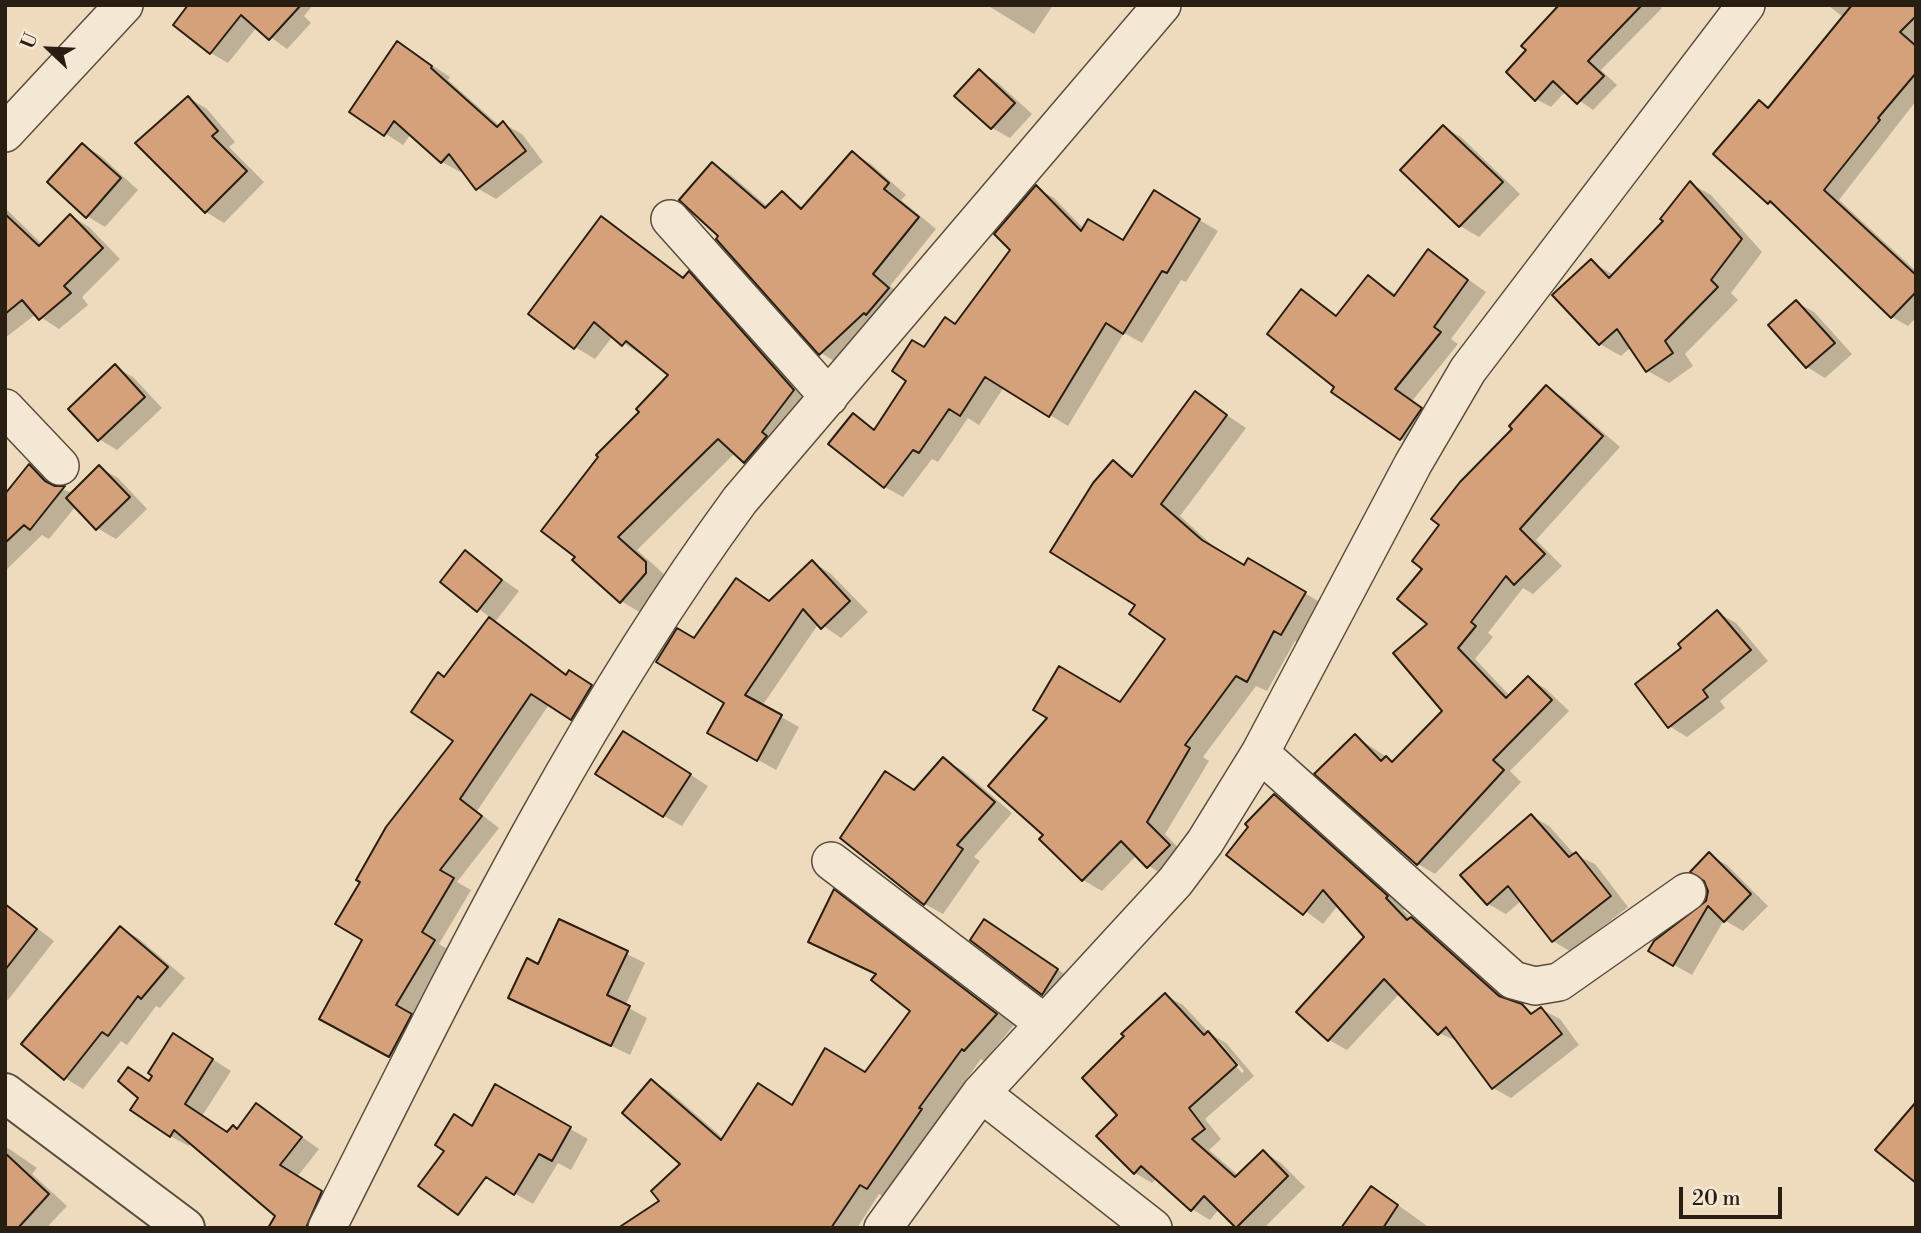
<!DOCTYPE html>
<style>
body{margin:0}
#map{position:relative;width:1921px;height:1233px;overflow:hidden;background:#eedbbd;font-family:"Libre Bodoni",serif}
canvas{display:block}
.frame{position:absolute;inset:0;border:7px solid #291e12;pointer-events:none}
.north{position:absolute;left:14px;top:14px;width:70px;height:70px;-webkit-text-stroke:5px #f4e8d4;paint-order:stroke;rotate:293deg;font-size:19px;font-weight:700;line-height:28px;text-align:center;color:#291e12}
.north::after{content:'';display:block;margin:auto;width:24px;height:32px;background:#291e12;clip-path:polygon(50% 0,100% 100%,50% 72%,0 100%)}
.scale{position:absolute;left:1679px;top:1187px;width:103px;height:32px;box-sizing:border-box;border:4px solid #291e12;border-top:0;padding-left:9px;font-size:21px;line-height:24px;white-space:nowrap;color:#291e12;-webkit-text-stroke:5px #f4e8d4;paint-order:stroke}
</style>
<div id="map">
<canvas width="1921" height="1233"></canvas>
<div class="frame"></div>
<div class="north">U</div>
<div class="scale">20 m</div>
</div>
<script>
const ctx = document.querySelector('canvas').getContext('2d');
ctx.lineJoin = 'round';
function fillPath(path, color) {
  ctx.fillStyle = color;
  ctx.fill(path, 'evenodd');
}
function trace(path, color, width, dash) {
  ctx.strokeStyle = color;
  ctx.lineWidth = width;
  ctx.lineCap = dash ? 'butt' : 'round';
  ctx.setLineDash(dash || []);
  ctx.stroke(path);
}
const shadow = new Path2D(`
 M191,5H313L304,16L311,23L287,49L257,27L228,63L211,53Z
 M987,5H1053L1034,34Z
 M1562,5H1659L1662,8L1601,70L1617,85L1593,110L1566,91L1551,107L1536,99L1528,50Z
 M1828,5H1916V101L1839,200L1916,271V318L1908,326L1892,317L1782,210L1769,203L1760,103L1770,109L1844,18Z
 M398,43L450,77L448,80L500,126L504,124L522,134L543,162L496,199L477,188L463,169L460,172L442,162L411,134L403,145L351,111Z
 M979,71L997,82L1032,114L1010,138L992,128L957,96Z
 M189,98L207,109L235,142L229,147L264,182L224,223L206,212Z
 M1443,127L1461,137L1520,194L1479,237L1460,226L1403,170Z
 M83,145L101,156L138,190L105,227L87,216Z
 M852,153L871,164L906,195L901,200L936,229L890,286L906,300L839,364L821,353L721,236L712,164L731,175L768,207L782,193L804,208Z
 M1690,183L1711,195L1762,252L1731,293L1738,300L1685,354L1693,366L1669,383L1648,371L1631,347L1621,356L1600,344L1555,295L1591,262L1614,275L1666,221Z
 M1036,188L1054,198L1084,229L1123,242L1171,203L1218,231L1186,282L1181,280L1142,343L1124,333L1068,426L1004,387L979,425L968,418L938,462L932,459L903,497L885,487L853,415L876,430L925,349L956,325L1012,250Z
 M5,208L42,244L71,216L89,227L120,259L82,297L88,305L59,329L36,314L5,338Z
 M601,219L685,278L689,274L709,285L814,402L765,473L735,453L637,550L666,576L641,613L621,601L600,457L670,375L645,354L643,356L613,336L595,359L575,347Z
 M1429,252L1486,292L1451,339L1458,344L1412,401L1439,420L1419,449L1401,439L1337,387L1302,291L1338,316L1368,277L1397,295Z
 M1796,302L1814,312L1852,354L1825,378L1807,367L1770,325Z
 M115,367L133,377L162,408L117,450L99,439Z
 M1546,388L1564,398L1620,447L1536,540L1562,566L1533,594L1523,588L1488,633L1493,637L1475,659L1510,696L1528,678L1546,689L1569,711L1510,771L1521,782L1435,874L1418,864L1355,736L1394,762L1445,711L1425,569L1514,429Z
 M1196,394L1246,428L1180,516L1222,554L1244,567L1248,560L1325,605L1302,645L1295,641L1267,691L1256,686L1203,757L1209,761L1165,834L1188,858L1168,878L1149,866L1137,855L1102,891L1083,880L1120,704L1168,638L1138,604L1113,462L1135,475Z
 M30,466L48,477L58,488L73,493L99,467L118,478L147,509L116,539L97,528L76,506L49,539L42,535L5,571V497Z
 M465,553L519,591L495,622L568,675L609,697L591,729L550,703L477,811L499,828L457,882L471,890L439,944L453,952L408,1066L339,1028L365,940L456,741L445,679L491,618L443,582Z
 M812,562L830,573L868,612L841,638L819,623L762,706L799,727L776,770L709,732L727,702L694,640L737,580L771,602Z
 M1718,613L1736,623L1768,661L1720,701L1725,708L1687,737L1669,726L1684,648Z
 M641,743L708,786L682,826L664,816Z
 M943,759L962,770L1012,813L974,857L980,861L943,914L925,904L915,791Z
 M1275,796L1293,807L1405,908L1403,910L1413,920L1430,930L1510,1002L1535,1014L1541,1009L1560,1019L1579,1045L1511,1098L1493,1088L1459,1042L1439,1033L1400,993L1347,1050L1329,1040L1366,937L1338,905L1323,924L1229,854Z
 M1531,816L1549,826L1575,855L1595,864L1628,907L1571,952L1553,941L1521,901L1506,914L1488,904Z
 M1709,855L1727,865L1768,906L1743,931L1724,920L1692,975L1650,951L1707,902Z
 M834,892L1014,1025L984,1061L981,1059L937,1120L940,1121L886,1198L879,1194L857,1228H621L662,1201L683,1164L652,1081L670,1092L724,1139L866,1074L913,1010L877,975L811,941Z
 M5,904L54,941L8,1000L5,998Z
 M560,921L645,963L625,1006L647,1018L630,1055L510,997L539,966Z
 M120,928L138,938L185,978L160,1008L156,1006L127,1045L121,1041L83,1089L65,1078Z
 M1002,932L1075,981L1061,1004L1043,993Z
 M1165,995L1183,1005L1210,1034L1226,1043L1254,1076L1205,1119L1221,1139L1209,1150L1239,1176L1263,1152L1281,1163L1305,1187L1264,1228H1238L1219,1209L1210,1220L1192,1209L1157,1178L1152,1183L1135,1173L1119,1115ZM1214,1041H1219L1244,1071L1242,1073Z
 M192,1046L231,1071L202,1116L228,1133L238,1130L257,1105L319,1149L297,1177L340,1203L329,1228H270L277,1216L191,1142L189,1146L170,1136L150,1082Z
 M496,1087L588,1139L571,1170L558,1163L533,1204L514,1193L473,1127Z
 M5,1146L37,1168L32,1174L67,1206L49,1225L52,1228H5Z
 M1388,1198L1430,1228H1343Z`);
const building = new Path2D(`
 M188,5H301L269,40L241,15L210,54L173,25Z
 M1559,5H1642L1588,61L1604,76L1577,104L1553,81L1535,101L1506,72L1526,50L1521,46Z
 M1852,5H1916V16L1900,32L1916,46V73L1878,118L1880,120L1824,190L1916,275V292L1891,318L1770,201L1768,204L1713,154L1759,100L1768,108Z
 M397,41L432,66L431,68L497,127L503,121L526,151L476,190L449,154L441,163L394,121L384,136L349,112Z
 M979,69L1015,103L991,129L954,96Z
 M188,96L218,131L212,136L247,171L205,213L135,143Z
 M1443,125L1503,182L1459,227L1400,170Z
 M82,143L121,178L86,218L47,182Z
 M852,151L889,183L884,189L919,217L873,274L889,288L866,315L864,313L819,355L716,239L718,236L679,200L712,162L765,208L782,191L801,209Z
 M1690,181L1742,239L1711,280L1718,287L1665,341L1673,353L1646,372L1617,329L1599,345L1552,295L1591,259L1609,278L1663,221L1660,219Z
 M1036,185L1081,231L1088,219L1123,240L1154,190L1200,219L1167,273L1162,271L1123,334L1106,323L1049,417L985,377L960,416L949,409L919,453L913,450L884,488L828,444L853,413L874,430L906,381L892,371L912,340L924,347L945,317L955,324L1010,250L994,234Z
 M5,214L39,246L70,214L103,248L64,286L71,293L39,320L22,300L5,314Z
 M601,216L683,278L689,271L794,390L762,432L767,436L744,463L718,439L618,537L646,562V573L620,603L572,560L575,557L541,531L598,457L596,455L639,412L636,409L668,375L626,341L622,346L594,322L574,349L528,314Z
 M1428,249L1468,280L1434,327L1441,332L1395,389L1422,408L1400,440L1331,392L1334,387L1267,334L1301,289L1336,316L1368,275L1394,296Z
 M1796,300L1835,343L1806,368L1768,325Z
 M115,364L145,397L98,441L68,409Z
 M1546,385L1603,436L1520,529L1545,554L1514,585L1506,576L1471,622L1476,626L1458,648L1506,698L1528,676L1552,700L1493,760L1504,770L1417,865L1314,774L1355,734L1381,761L1386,756L1392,762L1442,711L1393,653L1427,624L1397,599L1422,569L1412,561L1439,525L1431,519L1460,482L1512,429L1509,426Z
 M1195,391L1227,415L1161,504L1202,540L1244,565L1248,558L1306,592L1281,635L1274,631L1247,682L1236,676L1185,745L1190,748L1147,822L1170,845L1147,868L1121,841L1082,881L1039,839L1043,835L988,786L1047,718L1033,710L1059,666L1120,702L1165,639L1129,614L1135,605L1050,552L1093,483L1113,460L1132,477Z
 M29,464L45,481L55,486H65L30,530L24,525L5,543V494Z
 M99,465L130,497L96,530L66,498Z
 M465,550L502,580L477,612L440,582Z
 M812,560L850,601L821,629L803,609L745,695L782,715L757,761L707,733L724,703L656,662L677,628L694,638L736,578L769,601Z
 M1717,610L1751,650L1703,690L1708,697L1668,728L1635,684L1681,648L1678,644Z
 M489,617L566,675L569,670L592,685L571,720L531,694L460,799L482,816L440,870L454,878L422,932L435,940L396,1005L412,1014L389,1057L319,1019L362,940L335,924L360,882L356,880L386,827L453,741L411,712L438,672L444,677Z
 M623,731L691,774L663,817L595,774Z
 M943,757L995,802L957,845L963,849L924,905L840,838L885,771L914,790Z
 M1274,794L1388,896L1386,898L1407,920L1411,917L1499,996L1522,1004L1531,1014L1541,1007L1562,1034L1492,1089L1446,1027L1438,1035L1384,979L1328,1041L1296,1012L1364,937L1323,890L1303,915L1226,855L1248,827L1245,824Z
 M1531,814L1569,857L1576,852L1611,896L1552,942L1508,886L1487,905L1460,875Z
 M1709,852L1751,894L1724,922L1708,906L1673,966L1648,951L1654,941L1706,901L1708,891L1704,881L1690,872Z
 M834,889L997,1014L964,1051L962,1049L919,1108L922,1109L867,1189L860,1185L831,1228H618L659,1201L651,1191L680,1164L622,1113L651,1079L721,1140L758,1083L792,1105L825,1048L865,1072L910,1011L871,980L876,974L808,942Z
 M5,904L37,929L5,970Z
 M559,919L628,951L607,995L630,1006L611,1046L508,998L527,958L538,964Z
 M984,919L1058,969L1042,995L970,940Z
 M120,926L168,967L141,999L138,996L108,1036L102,1032L64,1080L21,1044Z
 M1165,993L1204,1035L1208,1031L1237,1065L1189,1108L1205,1129L1192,1139L1235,1177L1263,1150L1288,1176L1236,1228L1204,1196L1191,1211L1141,1166L1134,1174L1096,1136L1117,1115L1082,1078L1124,1036L1121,1034Z
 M173,1033L213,1059L185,1104L227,1132L233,1125L237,1129L256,1103L302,1137L280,1165L322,1191L306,1228H268L275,1216L174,1130L170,1137L130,1110L138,1098L118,1081L128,1067L149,1081L152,1076L148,1073Z
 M495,1084L571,1127L552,1161L539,1154L514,1195L486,1177L458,1215L418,1186L444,1151L435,1145L454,1114L472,1126Z
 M1916,1102V1183L1875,1150Z
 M5,1153L49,1194L18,1228H5Z
 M1371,1186L1398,1205L1383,1228H1341Z`);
const minor = new Path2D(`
 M5,133L124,5
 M670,219L829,397
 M5,408L60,466
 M1260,753L1513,980L1535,986L1559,982L1687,892
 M831,861L1044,1023
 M981,1093L1153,1228
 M327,1228C453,978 574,726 740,500L1162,5
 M883,1228L981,1093L1175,882L1205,842L1260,753L1413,464L1468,370L1746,5`);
const tertiary = new Path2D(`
 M5,1093L185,1228`);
fillPath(shadow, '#0003');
fillPath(building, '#d5a17a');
trace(building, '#291e12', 2);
trace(minor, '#5a4d3d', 40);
trace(tertiary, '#5a4d3d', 42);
trace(minor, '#f4e8d4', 37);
trace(tertiary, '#f4e8d4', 38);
</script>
